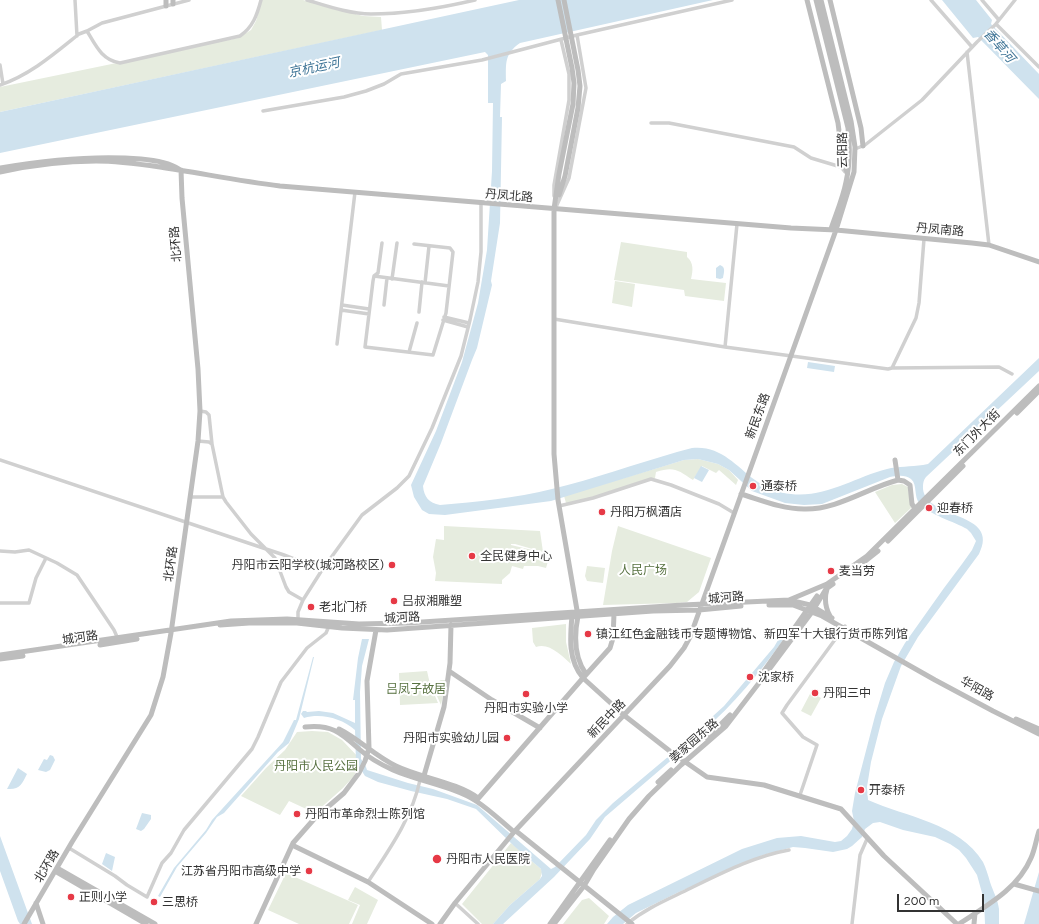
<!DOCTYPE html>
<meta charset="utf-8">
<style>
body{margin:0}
#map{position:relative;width:1039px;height:924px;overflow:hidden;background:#fff;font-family:Figtree,sans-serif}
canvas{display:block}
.scale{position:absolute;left:897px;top:894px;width:87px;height:18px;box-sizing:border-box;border:2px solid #333;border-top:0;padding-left:5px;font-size:12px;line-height:14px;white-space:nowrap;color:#333;-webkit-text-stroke:3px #fff;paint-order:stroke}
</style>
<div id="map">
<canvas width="1039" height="924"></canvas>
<div class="scale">200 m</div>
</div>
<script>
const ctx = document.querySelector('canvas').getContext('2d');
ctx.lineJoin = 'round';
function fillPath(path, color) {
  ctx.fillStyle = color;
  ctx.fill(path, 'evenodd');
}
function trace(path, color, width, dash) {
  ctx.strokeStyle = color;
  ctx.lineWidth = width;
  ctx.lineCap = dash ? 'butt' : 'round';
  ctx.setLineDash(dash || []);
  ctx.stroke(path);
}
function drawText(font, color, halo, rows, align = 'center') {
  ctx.font = font + ' Figtree,"Noto Sans SC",sans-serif';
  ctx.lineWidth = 4;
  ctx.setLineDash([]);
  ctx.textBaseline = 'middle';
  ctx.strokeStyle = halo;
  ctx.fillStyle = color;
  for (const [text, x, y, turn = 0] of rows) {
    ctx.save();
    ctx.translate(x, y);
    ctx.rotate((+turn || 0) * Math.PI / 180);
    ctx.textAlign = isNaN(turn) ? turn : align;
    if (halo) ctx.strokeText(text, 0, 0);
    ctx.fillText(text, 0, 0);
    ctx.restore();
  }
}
const green = new Path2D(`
 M262,0H303L363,16L381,17L382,30L0,112V87L238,38L251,30L256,21Z
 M621,242L687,252V257C694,263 693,271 691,279L726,283L724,301L685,296L684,290L614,280Z
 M615,281L635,284L632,307L612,303Z
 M698,459L718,464L729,470L738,480L736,485L719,470L716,473L702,466L693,480C678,470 674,466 656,472L655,478L644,480L593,497L566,503L564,496L684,460Z
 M902,484L908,487L911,508L895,523L875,492L892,485Z
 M444,526L540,531L543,552L515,544H511V545L532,550L531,553L549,558L546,568L538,566H524L523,569L512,566L510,573L502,580V584L435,581L436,573L433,557L436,539L444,540Z
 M618,526L711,558L699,592L687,602L677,603L603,605L612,551Z
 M587,566L605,568L603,583L587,581L585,576Z
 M566,624V642L571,664C562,656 549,642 536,647L533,642L532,628Z
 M427,671L430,684L438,703L400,705L399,673Z
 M441,680H446L441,705L432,685Z
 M811,692L821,698L811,716L801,711Z
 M312,731L328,732L342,740L361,760L354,776L343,788L315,813L289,801L280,815L241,796L266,768L285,750L297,732Z
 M511,843L541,869L542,872L540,879L510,905L493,924H482L462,904Z
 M286,873L358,905L349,924H299L268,910Z
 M355,887L378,900L367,924H352L360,905L348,900Z
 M589,898L609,916L604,924H563L582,900Z`);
const water = new Path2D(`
 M519,0H713L520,43C504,54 506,64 506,81L501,84L500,117H502L500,223L491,281L492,285L477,348L472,360L441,443L423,486C424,497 429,503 440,505C477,502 515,498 552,489C594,479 635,464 677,452C682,451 687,449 692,448C720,445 735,465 755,480C764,487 779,493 791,494C826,498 855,477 887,469C898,466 911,467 923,465L928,464L1039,358V371L926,477C923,481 923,484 923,489C926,520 1001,511 979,554L918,637L901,666L882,719L871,762L867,787L868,800C906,817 959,823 983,862C986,868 988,875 990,882C993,891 998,900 999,909C999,913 999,919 999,924H985L984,900L977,875L966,858L959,850L950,844L935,837L903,830L880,822L873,823L865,829L862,837L852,846L847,849L833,852L805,848L793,847L763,855L679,892L636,913L623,924H607L613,917L628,905L742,849L777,838L801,836L835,842L841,841L847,836L852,829L854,821L852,811L855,793L875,716L885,683L894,662L905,643L944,588L962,564L972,550L976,541L971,533L967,529C955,522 928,514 920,504C913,497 918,485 911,479C905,474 896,476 890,477L822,504L804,505L785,503L752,491L729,470L718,464L698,459L684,460L551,501L445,515L429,514L422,510L414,497L411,485L436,431L462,362L478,303L487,250L492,171L493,103H488V55L485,52L0,153V112Z
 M942,0H976L992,20L991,24L1039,74V99L978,37L973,38Z
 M720,265C726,267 724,272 723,278L720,279L716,278V268Z
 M808,362L835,366L834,372L807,368Z
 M701,466L709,470L702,482L694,478Z
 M781,635L785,637C761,672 733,705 702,732L703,733L605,817L590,839L554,877L503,924H493L510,905L540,879L542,876L541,869L514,846L476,809L447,799L411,791L378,782L365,776L356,762L355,730C341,718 321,713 304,718L301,714L303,711H306L307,712L319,711L333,713L355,723V700H353L358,658L362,639H369L362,666L360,692L361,759L365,764L367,770L408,783L433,789L477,805L551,869L555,867L586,835L596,820L613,803L669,756L724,706L774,647Z
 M313,657H314L299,719L289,743L278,752L224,813L217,817L206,833L177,867L160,897L158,896L174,868L206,830L212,820L283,742L294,720H296Z
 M50,755L53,756L55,760L50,770L46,772L38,770L44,759L47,760Z
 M18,768L27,774C22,784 20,790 7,789Z
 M142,813L151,815V819L144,829L141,831L136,829Z
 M0,836L32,924H20L18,921L0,871Z
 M106,853L115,857L112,871L102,864Z
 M1039,872V924H1024Z`);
const street = new Path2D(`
 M75,0L77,36
 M307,0C327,6 350,14 371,14C406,14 441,8 475,0
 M931,0L972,47
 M982,0L999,20
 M996,24L1039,67
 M87,31L102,23L189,0
 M967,52L989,245
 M0,65L3,84
 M0,85C30,75 54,54 79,34L87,31C96,46 102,60 120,63L240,36C253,27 257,15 261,0
 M263,111L344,97L366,91L384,84L401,74L482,60L577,35L732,0
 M651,123H669L794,147L811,158L841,167L845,172
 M855,149L865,145L922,100L977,42L995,25L1015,0
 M554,196V185L569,100V74L561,40
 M556,207L569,178L586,88L577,35
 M382,243L378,273L374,276L373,281L365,347L433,355L446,313L453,252L450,248L414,244
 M374,276L449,286
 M392,279L397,243
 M425,283L429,246
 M342,305L369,309
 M384,305L387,278
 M341,310L369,314
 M419,312L422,282
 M444,317L469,323
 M554,319L725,347L888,369L892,368L916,318L919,303L924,239
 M443,320L468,327
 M337,344L355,192
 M725,347L737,224
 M409,352L417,323
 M892,368L999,367L1012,374
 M200,411L206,412L209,415L212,444
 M198,441L209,442L212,444L223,497L226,502L251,534L275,558L286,587L289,592L303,600
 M0,460L284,555L322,570
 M190,497H223
 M559,506L593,498L651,479L671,485L719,504L734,513
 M0,551L15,552L29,550L57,563L77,575L114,630L118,639
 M0,603H29L36,578L46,558
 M298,620V612L303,600L322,570L362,515L397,488L409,476L432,428L461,356L470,320L478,282L481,252V203
 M800,795L817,745L803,737L782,713L787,705L845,626
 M69,848L115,876L127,885L147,897L162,863L171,853L184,830L252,749L258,737L281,682L307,648L326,633L329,626
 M368,882C389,850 412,818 420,780
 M455,903L478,924
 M627,924C646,908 669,899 691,888C722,873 755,856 789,850
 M852,924L860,855L867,839`);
const secondary = new Path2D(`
 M558,0L572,68L574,83L573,104L559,174L554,209V454L558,500L578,616C574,636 574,657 586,674
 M807,0L838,123L843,162L847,172
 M816,0L848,128C850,146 850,164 846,182C843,198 836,214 831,229
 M830,0L861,128L863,146
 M173,4V0
 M166,6V0
 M0,168C47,160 93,155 141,159C153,160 168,162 179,169
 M0,172C32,165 64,161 96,161C118,161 139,164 160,167C200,173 240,181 280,186L791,228L836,230L972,243L989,245L1039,262
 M559,195L565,176L578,108L580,86L578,70L564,0
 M1017,413L1039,391
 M895,460L898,480L904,481L910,485L912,504L916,510
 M741,494C761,500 782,509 804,509C837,510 867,488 898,480
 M888,541L963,466
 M864,562L878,551
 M827,589C824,599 825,607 830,616
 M789,600L810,605L832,618
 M769,605H793L822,616L935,680L993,711L1039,734
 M572,616C570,638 568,660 583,678L625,716L671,752L707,777L764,785L841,809L884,856L957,924
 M220,625L249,623H297L342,628L387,630L653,611L699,610L741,606
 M100,645L137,639
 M0,655L231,621L287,619L359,624L407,623L683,605L789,600L827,584L867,556L1039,386
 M0,659L23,656
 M449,671L492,700L540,728
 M764,671L817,596
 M1016,719L1039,729
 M305,727C332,724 341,733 359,749C369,758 382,765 393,770C418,781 455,787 476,801C490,810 502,822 514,832
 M339,729C359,739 375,756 396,766C421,778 456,782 478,798
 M707,738L730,715
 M423,779L444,707L450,663L451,625
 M658,782L671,770
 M476,801L583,678L610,648L613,638L614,614
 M516,831L632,924
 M292,845L368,882L432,924
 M57,868L155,924
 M55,871L146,924
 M1014,884L1039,891
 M36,903L43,924
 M24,924L72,842L151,715L163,677L171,633L198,441L200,411L198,369L182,198L181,170
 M256,924L293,843L315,818L344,793L359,773L365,761L369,748L367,681L376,630
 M440,924L455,903L514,832L670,666L684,648L690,637L836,230L854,172L855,147L851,121L821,0
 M550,924L610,840
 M554,924L584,886L594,869L629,819L649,796L681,765L726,726L759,683L812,612L826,589L833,584
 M959,924C986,906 1018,889 1031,858C1035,849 1036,840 1039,831
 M974,924L975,913`);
const markers = [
 [753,486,4,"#e63946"],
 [929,508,4,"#e63946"],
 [602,512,4,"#e63946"],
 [472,556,4,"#e63946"],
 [392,565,4,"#e63946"],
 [831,571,4,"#e63946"],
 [394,601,4,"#e63946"],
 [311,607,4,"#e63946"],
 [588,634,4,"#e63946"],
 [750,677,4,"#e63946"],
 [815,693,4,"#e63946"],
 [526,694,4,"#e63946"],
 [507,738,4,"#e63946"],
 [861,790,4,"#e63946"],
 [297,814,4,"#e63946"],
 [437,859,5,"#e63946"],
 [309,871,4,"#e63946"],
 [71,897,4,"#e63946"],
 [154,902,4,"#e63946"]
];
const streetNames = [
 ["云阳路",843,150,-91],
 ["丹凤北路",509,196,5],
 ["丹凤南路",940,230,5],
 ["北环路",176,244,-95],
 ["新民东路",758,416,-70],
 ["东门外大街",977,433,-45],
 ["北环路",171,564,-82],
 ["城河路",726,598,-4],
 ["城河路",402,618,-3],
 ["城河路",80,638,-8],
 ["华阳路",977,689,29],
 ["新民中路",607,719,-46],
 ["姜家园东路",694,741,-41],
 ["北环路",47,866,-59]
];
const poiNames = [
 ["通泰桥",761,486],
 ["迎春桥",937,508],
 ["丹阳万枫酒店",610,512],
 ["全民健身中心",480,556],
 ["丹阳市云阳学校(城河路校区)",384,565,"right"],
 ["麦当劳",839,571],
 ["吕叔湘雕塑",402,601],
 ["老北门桥",319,607],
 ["镇江红色金融钱币专题博物馆、新四军十大银行货币陈列馆",596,634],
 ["沈家桥",758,677],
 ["丹阳三中",823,693],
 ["丹阳市实验小学",526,708,"center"],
 ["丹阳市实验幼儿园",499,738,"right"],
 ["开泰桥",869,790],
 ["丹阳市革命烈士陈列馆",305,814],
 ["丹阳市人民医院",446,859],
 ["江苏省丹阳市高级中学",301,871,"right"],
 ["正则小学",79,897],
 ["三思桥",162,902]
];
const parkNames = [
 ["人民广场",643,570],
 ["吕凤子故居",416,689],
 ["丹阳市人民公园",316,766]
];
const waterNames = [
 ["香草河",999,46,49],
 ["京杭运河",314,68,-12]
];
fillPath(green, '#e6ecdf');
fillPath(water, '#cfe2ee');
trace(street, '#d0d0d0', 3.5);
trace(secondary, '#bdbdbd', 5);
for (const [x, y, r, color] of markers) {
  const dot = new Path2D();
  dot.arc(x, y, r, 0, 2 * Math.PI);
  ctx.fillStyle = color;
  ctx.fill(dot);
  trace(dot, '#fff', 1.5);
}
drawText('12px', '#333', '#fff', streetNames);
drawText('12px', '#333', '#fff', poiNames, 'left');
drawText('12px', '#56703f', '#fff', parkNames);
drawText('italic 13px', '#3f7597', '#fff', waterNames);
</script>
